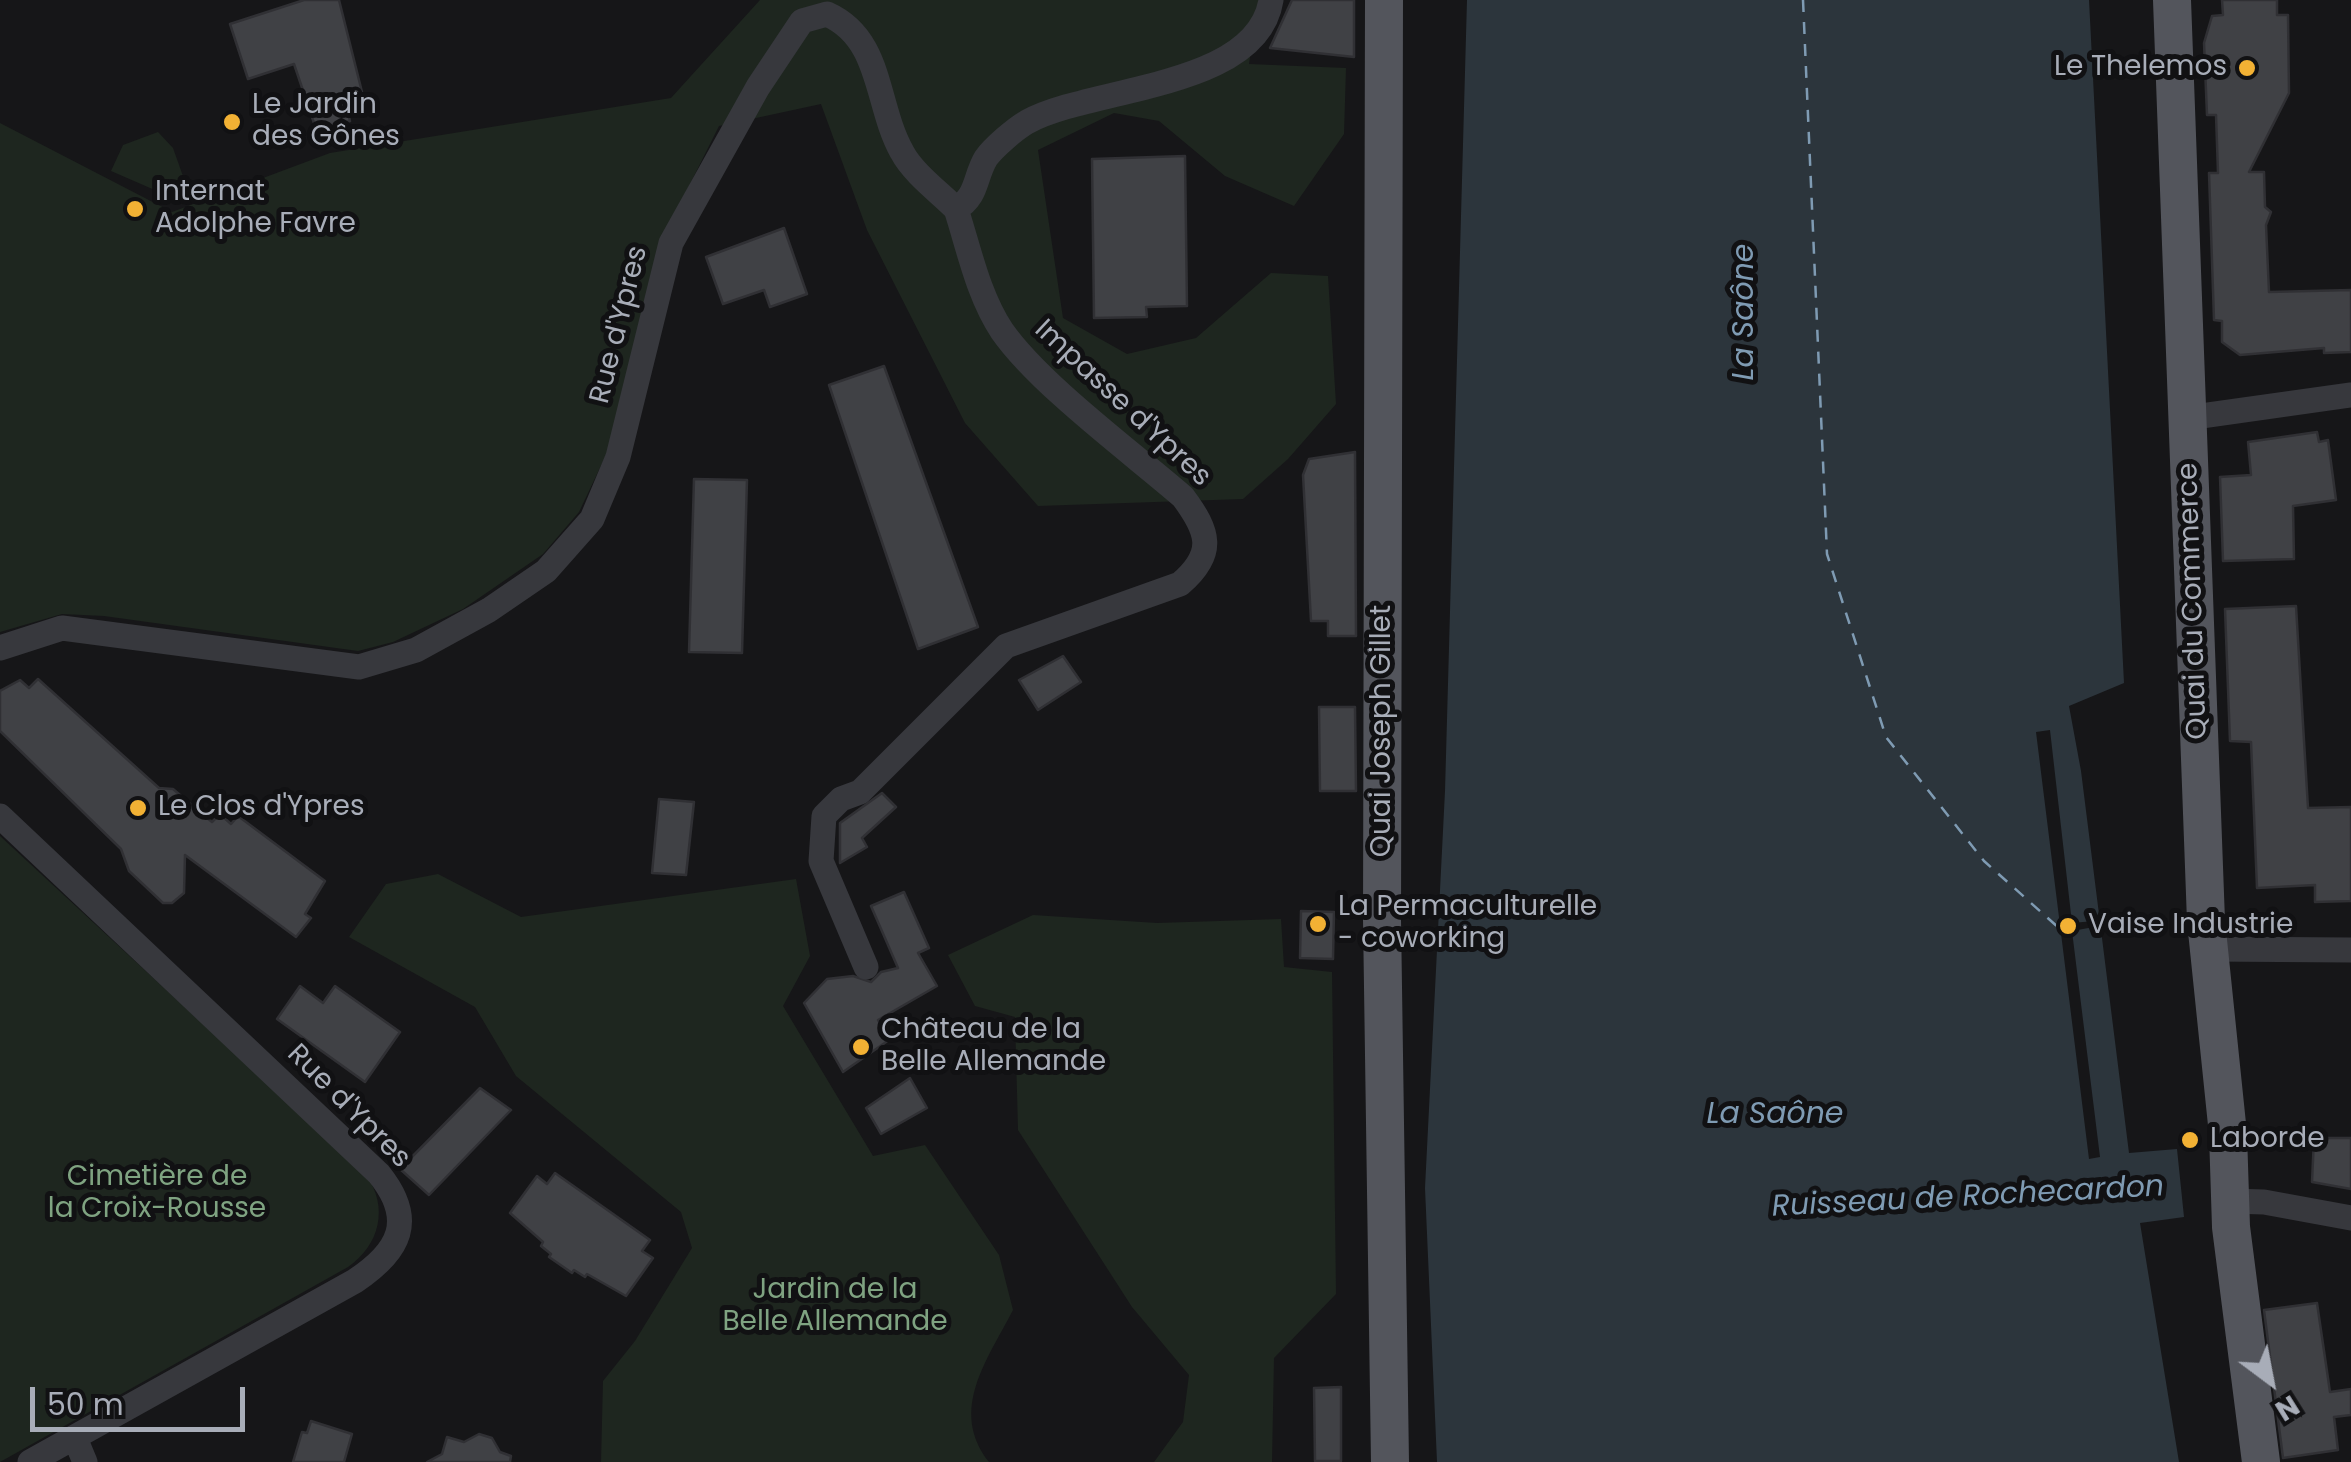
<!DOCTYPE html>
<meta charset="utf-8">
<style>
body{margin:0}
#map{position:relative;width:2351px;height:1462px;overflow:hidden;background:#161618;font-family:Poppins,sans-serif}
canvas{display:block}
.north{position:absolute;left:2221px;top:1332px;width:100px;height:100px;-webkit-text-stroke:8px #111113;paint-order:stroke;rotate:148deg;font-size:28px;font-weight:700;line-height:40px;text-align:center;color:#a8adb8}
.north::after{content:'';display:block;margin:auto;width:35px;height:45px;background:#a8adb8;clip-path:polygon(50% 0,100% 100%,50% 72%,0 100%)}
.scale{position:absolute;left:30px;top:1387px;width:215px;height:45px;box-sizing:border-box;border:5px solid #a8adb8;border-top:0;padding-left:12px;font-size:30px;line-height:35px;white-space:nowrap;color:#a8adb8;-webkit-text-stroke:8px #111113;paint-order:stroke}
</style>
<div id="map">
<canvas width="2351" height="1462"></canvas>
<div class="north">N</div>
<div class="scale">50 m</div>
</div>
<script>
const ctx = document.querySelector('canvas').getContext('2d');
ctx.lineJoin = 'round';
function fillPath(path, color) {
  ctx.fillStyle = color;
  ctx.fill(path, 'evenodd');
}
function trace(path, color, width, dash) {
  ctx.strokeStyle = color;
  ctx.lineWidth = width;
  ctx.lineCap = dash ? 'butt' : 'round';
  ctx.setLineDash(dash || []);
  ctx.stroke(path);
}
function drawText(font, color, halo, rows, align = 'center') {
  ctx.font = font + ' Poppins,sans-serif';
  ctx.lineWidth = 10;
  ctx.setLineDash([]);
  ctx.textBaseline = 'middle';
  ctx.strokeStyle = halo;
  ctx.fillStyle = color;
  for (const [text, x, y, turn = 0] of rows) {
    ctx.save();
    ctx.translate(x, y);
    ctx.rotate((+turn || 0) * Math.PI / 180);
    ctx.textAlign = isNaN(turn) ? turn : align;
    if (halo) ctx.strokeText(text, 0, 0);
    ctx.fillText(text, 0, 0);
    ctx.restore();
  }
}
const green = new Path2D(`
 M760,0H1259L1249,64L1346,68L1344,134L1294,206L1225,176L1159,121L1114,113L1038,150L1063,318L1127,354L1196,338L1271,273L1328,276L1336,404L1288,459L1243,499L1038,506L965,423L867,230L821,104L719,126L658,248L607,453L579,512L543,554L463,609L393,642L358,651L104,616L62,614L0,632V123L172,212L330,153L671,98Z
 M158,132L173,148L184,179L157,191L111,171L123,145Z
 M0,836L366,1175C389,1207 380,1245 348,1267L0,1462Z
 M438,874L521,917L796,879L810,956L783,1006L873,1156L925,1145L999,1255L1013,1310C988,1359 948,1410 989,1462H601L603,1381L635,1341L692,1248L681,1212L516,1076L475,1007L349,937L386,884Z
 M1033,915L1157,923L1281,919L1284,967L1332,972L1336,1294L1274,1358L1272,1462H1154L1183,1422L1189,1375L1132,1307L1018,1130L1015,1017L975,1006L948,955Z`);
const water = new Path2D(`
 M1467,0H2089L2124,683L2069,706L2081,771L2129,1153L2177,1149L2184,1217L2140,1223L2179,1462H1437L1425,1188L1445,791Z`);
const pier = new Path2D(`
 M2050,730L2072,923L2105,920V925L2072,931L2100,1157L2089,1159L2036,732Z`);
const ferry = new Path2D(`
 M1803,0L1827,554L1886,737L1984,861L2060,929`);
const building = new Path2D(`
 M304,0H339L362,92L344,98L350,121L317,132L294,64L248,79L230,24Z
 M1292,0H1354V57L1270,48Z
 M2222,0H2277V15H2288L2289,93L2249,172H2264L2265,207L2271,212L2266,225L2269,292L2351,290V352L2324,353V348L2240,355L2222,342V321L2214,320L2209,173H2218L2216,115H2207L2204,43L2212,16L2223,15Z
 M1185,156L1187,306L1146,307L1147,317L1094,318L1092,159Z
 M784,228L807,294L770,307L764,290L723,304L706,257Z
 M884,366L978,627L918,649L829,385Z
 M2317,432L2319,442L2328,440L2336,500L2293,506L2294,559L2223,561L2220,477L2251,475L2248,442Z
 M1355,452L1356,636H1328V621H1311L1303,475L1309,459Z
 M694,479L747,480L742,653L689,652Z
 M2296,606L2308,808L2351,807V901L2315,902V885L2257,888L2251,742L2230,741L2225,609Z
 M1063,656L1081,682L1038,710L1019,680Z
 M38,679L159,788L173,789L212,822L220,814L231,824L238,816L325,881L305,914L311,918L296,937L185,855L184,893L172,903H163L129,871L121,849L0,731V691L20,680L29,688Z
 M1319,707H1355L1356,791H1320Z
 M882,793L896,807L862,838L867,847L840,863V823Z
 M659,799L694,802L686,875L652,873Z
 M904,892L929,948L918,953L937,986L878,1020L889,1040L843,1072L804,1003L827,979L853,976L871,982L881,972L898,968L871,906Z
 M1301,911L1334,912L1333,959L1300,958Z
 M300,986L323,1003L335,986L400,1032L365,1082L277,1019Z
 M910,1078L927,1108L881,1134L866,1108Z
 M480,1088L511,1110L429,1195L400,1169Z
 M2314,1138H2351V1189L2312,1182Z
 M555,1173L650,1240L642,1251L653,1258L626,1296L587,1274L585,1277L574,1270L572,1273L549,1257L551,1254L541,1246L543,1242L510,1213L537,1176L547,1184Z
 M2317,1303L2330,1392L2351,1389V1415L2334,1417L2338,1450L2283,1458L2264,1310Z
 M1341,1387V1461H1315L1314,1388Z
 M311,1421L352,1434L344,1462H293L302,1432L307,1433Z
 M479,1434L492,1438L500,1452L511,1456L510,1462H427L442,1454L447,1437L464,1442Z`);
const street = new Path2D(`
 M2187,418L2351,395
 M0,648L62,628L359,667L416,650L489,610L546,571L592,519L618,457L671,243L758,87L802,21L827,14C883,39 875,104 902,152C913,173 939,192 956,209C978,196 974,178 986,158C994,147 1015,129 1027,122C1093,86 1257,89 1271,0
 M0,816L379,1174C416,1220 400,1251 355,1281L30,1462
 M2209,949L2351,950
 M866,967L821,861L824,816L841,799L860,792L1006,646L1180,584C1216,553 1209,532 1183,497C1131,452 1039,384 1002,331C978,295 969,249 956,209
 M2230,1201L2264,1202L2351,1218
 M75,1438L85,1462`);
const primary = new Path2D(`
 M1384,0L1382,919L1390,1462
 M2172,0L2206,921L2228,1134L2231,1227L2261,1462`);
const markers = [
 [2247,68,10,"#f2b134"],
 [232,122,10,"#f2b134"],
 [135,209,10,"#f2b134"],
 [138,808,10,"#f2b134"],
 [1318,924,10,"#f2b134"],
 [2068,926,10,"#f2b134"],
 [861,1047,10,"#f2b134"],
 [2190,1140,10,"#f2b134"]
];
const poiNames = [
 ["Le Thelemos",2227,68,"right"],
 ["Le Jardin",252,106],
 ["des Gônes",252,138],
 ["Internat",155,193],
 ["Adolphe Favre",155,225],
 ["Le Clos d'Ypres",158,808],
 ["La Permaculturelle",1338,908],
 ["- coworking",1338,940],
 ["Vaise Industrie",2088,926],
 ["Château de la",881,1031],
 ["Belle Allemande",881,1063],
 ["Laborde",2210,1140]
];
const streetNames = [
 ["Rue d'Ypres",620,325,-76],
 ["Impasse d'Ypres",1122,404,43],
 ["Quai du Commerce",2194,601,-92],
 ["Quai Joseph Gillet",1383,731,-90],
 ["Rue d'Ypres",348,1107,45]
];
const parkNames = [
 ["Cimetière de",157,1178],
 ["la Croix-Rousse",157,1210],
 ["Jardin de la",835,1291],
 ["Belle Allemande",835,1323]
];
const waterNames = [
 ["La Saône",1745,312,-90],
 ["La Saône",1775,1115],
 ["Ruisseau de Rochecardon",1968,1198,-3]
];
fillPath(green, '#1e261f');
fillPath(water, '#2c353c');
fillPath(pier, '#161618');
trace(ferry, '#7f9bb3', 2.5, [12, 10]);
fillPath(building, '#404145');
trace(building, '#303034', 2.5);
trace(street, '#37383d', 25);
trace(primary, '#53555c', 38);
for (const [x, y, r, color] of markers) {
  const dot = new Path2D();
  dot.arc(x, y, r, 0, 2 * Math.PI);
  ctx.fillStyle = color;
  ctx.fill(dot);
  trace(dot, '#111113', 4);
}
drawText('28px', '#a8adb8', '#111113', poiNames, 'left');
drawText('28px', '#a8adb8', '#111113', streetNames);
drawText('28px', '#7fa381', '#111113', parkNames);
drawText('italic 30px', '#7f9bb3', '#111113', waterNames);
</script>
